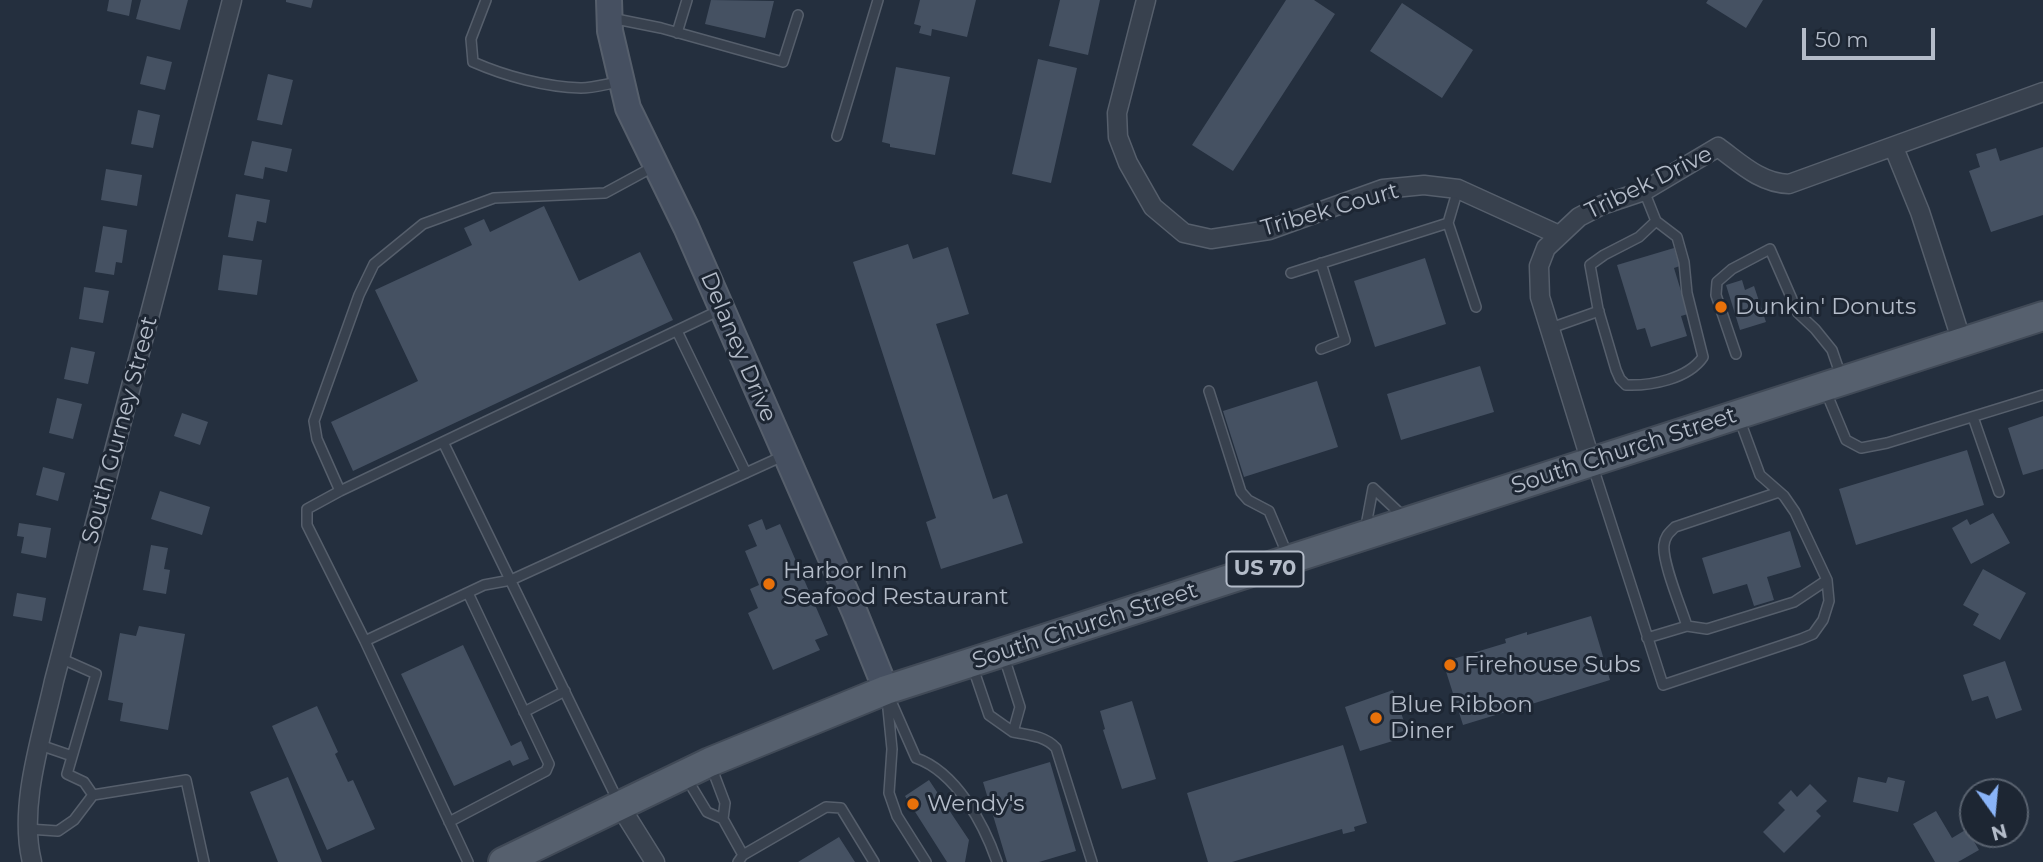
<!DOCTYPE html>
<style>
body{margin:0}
#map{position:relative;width:2043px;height:862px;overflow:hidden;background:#242f3e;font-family:Montserrat,sans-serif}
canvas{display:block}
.north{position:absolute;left:1959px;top:778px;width:70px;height:70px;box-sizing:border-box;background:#1d2633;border:2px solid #59626f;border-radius:50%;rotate:165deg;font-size:19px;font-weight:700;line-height:28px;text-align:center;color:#b4bcc9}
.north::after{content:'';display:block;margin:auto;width:24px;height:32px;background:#8ab4f8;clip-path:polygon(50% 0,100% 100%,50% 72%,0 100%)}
.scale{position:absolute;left:1802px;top:28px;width:133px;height:32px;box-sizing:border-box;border:4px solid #b4bcc9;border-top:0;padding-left:9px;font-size:21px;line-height:24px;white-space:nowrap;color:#b4bcc9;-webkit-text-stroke:5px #1d2633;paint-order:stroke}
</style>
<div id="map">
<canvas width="2043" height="862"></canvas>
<div class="north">N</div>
<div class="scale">50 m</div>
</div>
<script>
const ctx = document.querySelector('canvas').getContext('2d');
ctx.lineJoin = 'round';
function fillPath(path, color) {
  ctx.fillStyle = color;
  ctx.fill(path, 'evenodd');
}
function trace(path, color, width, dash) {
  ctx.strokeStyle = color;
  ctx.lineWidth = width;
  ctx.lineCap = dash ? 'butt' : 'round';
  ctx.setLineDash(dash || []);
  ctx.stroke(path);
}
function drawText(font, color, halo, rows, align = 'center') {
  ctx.font = font + ' Montserrat,sans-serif';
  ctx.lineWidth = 6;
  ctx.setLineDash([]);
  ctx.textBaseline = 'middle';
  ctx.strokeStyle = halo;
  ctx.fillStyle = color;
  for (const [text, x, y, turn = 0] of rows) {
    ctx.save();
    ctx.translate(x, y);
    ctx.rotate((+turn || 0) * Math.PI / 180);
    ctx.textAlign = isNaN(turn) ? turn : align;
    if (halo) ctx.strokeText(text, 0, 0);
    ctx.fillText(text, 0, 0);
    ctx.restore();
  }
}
const building = new Path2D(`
 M109,0H132L129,16L107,11Z
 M141,0H188L180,30L136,19Z
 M286,0H313L311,8L286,2Z
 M711,0L774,1L765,38L705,24Z
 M920,0H976L967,37L932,29L931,36L919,33L921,26L914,24Z
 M1060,0H1100L1088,55L1049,46Z
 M1286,0H1314L1335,14L1233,171L1192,145Z
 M1708,0H1763L1746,28L1706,3Z
 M1402,3L1473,50L1442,98L1370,51Z
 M147,56L172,62L165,90L140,84Z
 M1038,59L1077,68L1051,183L1012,174Z
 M896,67L950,77L935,155L890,147V144L882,142Z
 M268,74L293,80L282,125L257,120Z
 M138,110L160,115L153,148L131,144Z
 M252,141L292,149L287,172L265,167L263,179L244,175Z
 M2043,147V215L1991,232L1969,171L1980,167L1976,154L1996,148L2000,161Z
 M106,169L142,175L137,206L101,200Z
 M236,194L270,200L266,223L257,221L253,241L228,237Z
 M544,206L579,281L640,252L673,320L353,471L331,422L418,381L375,290L472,245L464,228L484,219L490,232Z
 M103,226L127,230L122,263L116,262L114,275L95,272Z
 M908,244L913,259L948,247L969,314L936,324L993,499L1007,494L1023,543L941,569L926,522L936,518L853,262Z
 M1674,248L1680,266L1674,268L1688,314L1681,316L1687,336L1651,347L1645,328L1637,330L1617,265Z
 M223,255L262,260L257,295L218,290Z
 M1425,258L1446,324L1375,347L1354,281Z
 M1742,280L1745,290L1754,286L1766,322L1740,330L1726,285Z
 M84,287L109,291L103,323L79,319Z
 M71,347L95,352L88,384L64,379Z
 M1480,366L1494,412L1401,440L1387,394Z
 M1317,381L1338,447L1244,477L1223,411Z
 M57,398L82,404L73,439L49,433Z
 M182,413L208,422L200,445L174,436Z
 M2043,416V469L2023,475L2008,428Z
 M1967,450L1984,505L1856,545L1839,489Z
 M43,467L65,473L58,501L36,495Z
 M160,491L210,507L202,535L151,519Z
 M1993,513L2010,543L1971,564L1952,528L1967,519L1970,525Z
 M762,519L766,530L780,524L828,635L815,640L820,650L773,670L748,613L758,608L750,589L759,585L745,551L757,546L748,525Z
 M19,523L51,528L46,558L21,553L24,537L17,536Z
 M1790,531L1801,567L1767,577L1774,600L1754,606L1747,584L1713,594L1702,558Z
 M151,545L168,548L164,569L170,570L166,594L143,590Z
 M1983,569L2026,593L2000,640L1973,625L1979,614L1963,605Z
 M17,593L46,598L42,621L13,616Z
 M1591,616L1610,680L1463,725L1443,662L1506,643L1505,639L1527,632V635Z
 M139,626L185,634L168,730L120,721L123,703L108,700L120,633L136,636Z
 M463,645L511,746L521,741L529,759L513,766L510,760L454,786L401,674Z
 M2005,661L2022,710L1996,719L1988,696L1972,701L1963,675Z
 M1393,690L1407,730L1394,734L1396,740L1360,751L1345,707Z
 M1132,701L1156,779L1122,789L1103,730L1105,729L1100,711Z
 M317,706L338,752L335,754L348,782L353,780L375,829L327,850L272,726Z
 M1343,745L1367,823L1354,827L1355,831L1343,834L1342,829L1232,862H1208L1187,793Z
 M1050,762L1076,851L1039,862H1007L983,782Z
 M288,777L322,862H278L250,792Z
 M1858,777L1886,783L1888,777L1905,781L1898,812L1853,802Z
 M929,780L969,840L965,862H947L905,796Z
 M1810,784L1827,801L1816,811L1821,816L1784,853L1763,832L1785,810L1778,803L1791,790L1797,797Z
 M1936,811L1952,838L1967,829L1979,850L1958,862H1935L1913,824Z
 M839,837L855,862H798Z`);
const lane = new Path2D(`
 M486,0L471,39L473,62C505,76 545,87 581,88C593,88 607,84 619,82
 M611,18L661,28L783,62L798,15
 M677,33L687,0
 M837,136L878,0
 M653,167L605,193L494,198L423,224L374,264L359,295L314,421L317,439L340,491L720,310
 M1458,189L1448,223L1476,307
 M1644,191L1656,221L1677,237L1684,262L1687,293L1703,357C1688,379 1651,386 1626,385L1620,379L1616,370L1598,309L1590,265L1604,255L1639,237L1656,221
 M1321,263L1345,340L1321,349
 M1291,273L1448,223
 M1548,329L1599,311
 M677,331L746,473
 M1736,354L1716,295L1717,282L1732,269L1770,249L1798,313L1815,329L1832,350L1842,379
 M1209,391L1241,492L1248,500L1269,511L1288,556
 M1826,392L1846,440L1861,448L1887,443L2043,395
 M1973,417L1999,492
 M443,442L618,801
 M1593,467L1663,685L1801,639L1813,634L1823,620L1829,601L1827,580L1795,512L1784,496L1760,475L1739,418
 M340,491L307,509V525L365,641
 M1365,531L1373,488L1405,518
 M1687,626L1707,629L1794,602L1827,580
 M1647,638L1687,626C1681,607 1662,562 1664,545C1665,536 1669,533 1675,527L1779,492
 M60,658L96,674L67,774L84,782L93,795
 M972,665L989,715L1013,732L1020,707L1004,657
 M887,692L916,758C956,772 984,824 997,862
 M887,699L892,749L889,793L897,816L926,862
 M524,712L565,691
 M1013,732C1029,735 1045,736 1056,748L1092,862
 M40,745L72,756
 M687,779L707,812L723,819L725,803L711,766
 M723,819L743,855
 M449,822L546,771L549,764L468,593
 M28,829L58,831L74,820L93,795L186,780L204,862
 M468,862L365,641L484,585L511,580L783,456
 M738,862L743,855L826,807L841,808L874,862`);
const street = new Path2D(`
 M1146,0L1117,113L1118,137L1128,163L1153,207L1184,233L1211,239L1269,230L1383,189L1424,185L1458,189L1559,235
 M1894,148L1920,212L1962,342
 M1591,462L1540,297L1539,266L1546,248L1579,217L1602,205L1644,191L1718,147C1740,163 1760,183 1789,184L2043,92
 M620,806L655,862
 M32,862C18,806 42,736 54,681L232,0`);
const secondary = new Path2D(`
 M609,0L610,31L628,108L686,227L855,613L886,690`);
const primary = new Path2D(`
 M503,862L710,762L886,690L2043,316`);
const markers = [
 [1721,307,7,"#e8710a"],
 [769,584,7,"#e8710a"],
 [1450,665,7,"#e8710a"],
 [1376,718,7,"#e8710a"],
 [913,804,7,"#e8710a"]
];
const shields = [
 [1265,569,77]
];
const shieldNames = [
 ["US 70",1265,569]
];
const streetNames = [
 ["Tribek Drive",1649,183,-26],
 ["Tribek Court",1330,210,-16],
 ["Delaney Drive",738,347,67],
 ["South Gurney Street",120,430,-75],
 ["South Church Street",1624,451,-18],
 ["South Church Street",1085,626,-18]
];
const poiNames = [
 ["Dunkin' Donuts",1735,307],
 ["Harbor Inn",783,571],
 ["Seafood Restaurant",783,597],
 ["Firehouse Subs",1464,665],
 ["Blue Ribbon",1390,705],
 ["Diner",1390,731],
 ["Wendy's",927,804]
];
fillPath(building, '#455162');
trace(lane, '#565f6c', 12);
trace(street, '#565f6c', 21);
trace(secondary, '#565f6c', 28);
trace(primary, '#414a57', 32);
trace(lane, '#38414e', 9);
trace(street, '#38414e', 18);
trace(secondary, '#465061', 24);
trace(primary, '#56606e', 28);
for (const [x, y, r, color] of markers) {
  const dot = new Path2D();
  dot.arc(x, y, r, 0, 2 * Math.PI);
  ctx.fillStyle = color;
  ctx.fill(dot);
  trace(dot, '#1d2633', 2.5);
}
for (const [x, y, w] of shields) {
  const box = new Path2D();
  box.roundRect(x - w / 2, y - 17.5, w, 35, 5);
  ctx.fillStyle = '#1d2633';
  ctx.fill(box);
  trace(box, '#b4bcc9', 2);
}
drawText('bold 21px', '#b4bcc9', null, shieldNames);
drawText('23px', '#b4bcc9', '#1d2633', streetNames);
drawText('23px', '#b4bcc9', '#1d2633', poiNames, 'left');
</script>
